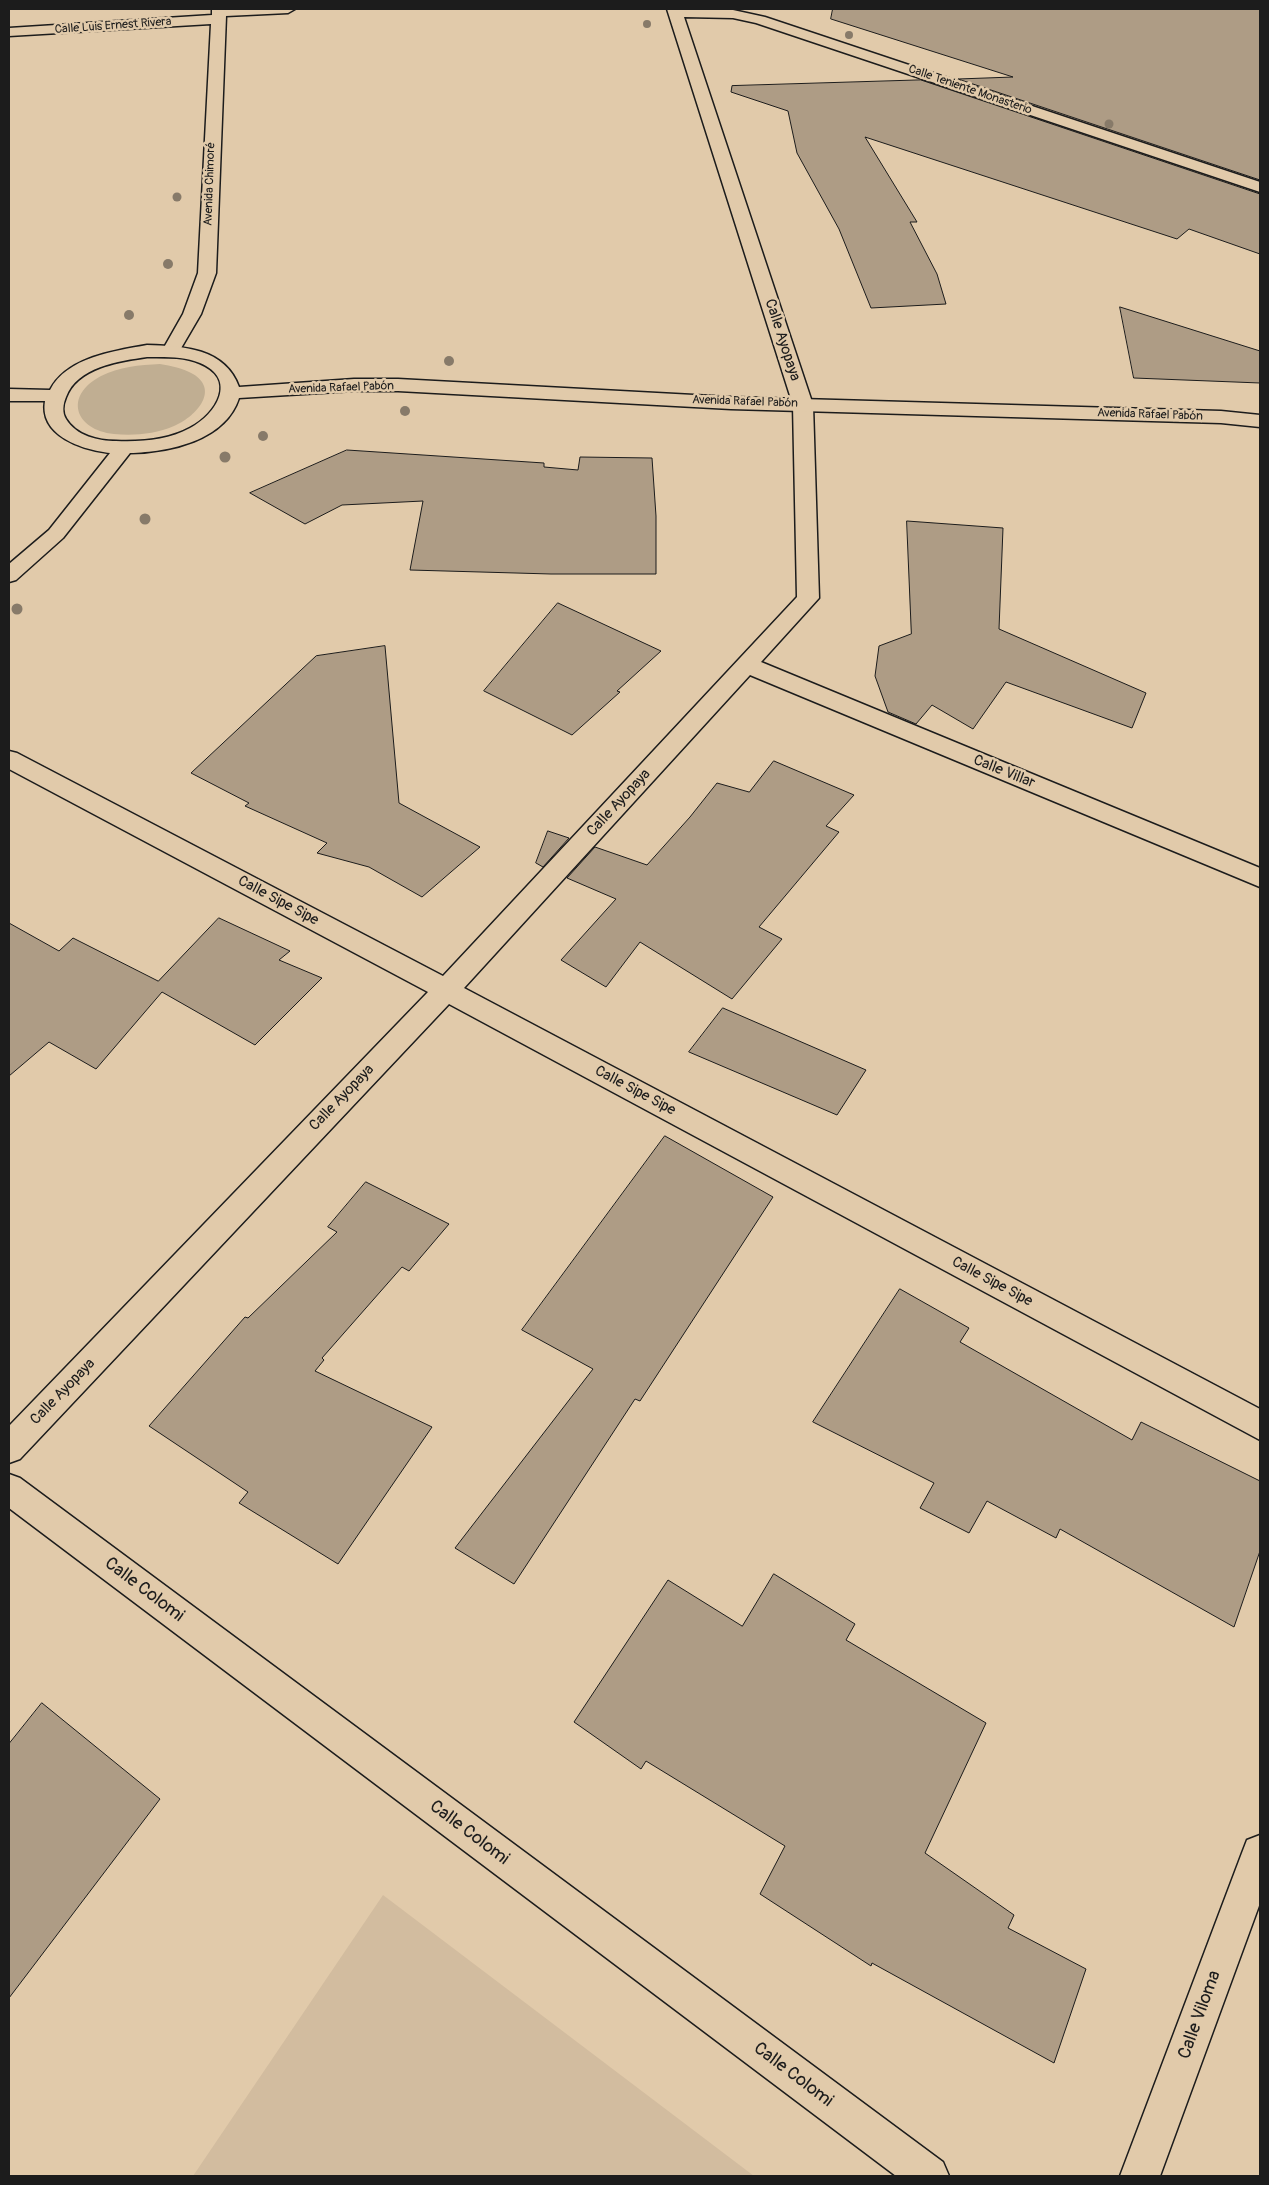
<!DOCTYPE html>
<meta charset="utf-8">
<style>
body{margin:0}
#map{position:relative;width:1269px;height:2185px;overflow:hidden;background:#e1caaa;font-family:Pangolin,sans-serif}
canvas{display:block}
.frame{position:absolute;inset:0;border:10px solid #1c1c1c;pointer-events:none}
</style>
<div id="map">
<canvas width="1269" height="2185"></canvas>
<div class="frame"></div>
</div>
<script>
const ctx = document.querySelector('canvas').getContext('2d');
ctx.lineJoin = 'round';
function fillPath(path, color) {
  ctx.fillStyle = color;
  ctx.fill(path, 'evenodd');
}
function trace(path, color, width, dash) {
  ctx.strokeStyle = color;
  ctx.lineWidth = width;
  ctx.lineCap = dash ? 'butt' : 'round';
  ctx.setLineDash(dash || []);
  ctx.stroke(path);
}
function drawText(font, color, halo, rows, align = 'center') {
  ctx.font = font + ' Pangolin,sans-serif';
  ctx.lineWidth = 5;
  ctx.setLineDash([]);
  ctx.textBaseline = 'middle';
  ctx.strokeStyle = halo;
  ctx.fillStyle = color;
  for (const [text, x, y, turn = 0] of rows) {
    ctx.save();
    ctx.translate(x, y);
    ctx.rotate((+turn || 0) * Math.PI / 180);
    ctx.textAlign = isNaN(turn) ? turn : align;
    if (halo) ctx.strokeText(text, 0, 0);
    ctx.fillText(text, 0, 0);
    ctx.restore();
  }
}
const built = new Path2D(`
 M383,1895L754,2176H193Z`);
const green = new Path2D(`
 M160,364C171,366 183,368 193,374C221,391 194,418 174,426C155,434 134,436 114,434C75,430 63,396 101,376C119,367 139,365 160,364Z`);
const building = new Path2D(`
 M833,9H1260V180L958,79L1013,77L831,19Z
 M921,80L1260,194V254L1189,229L1177,239L865,137L917,222H910L937,274L946,304L871,308L839,229L797,153L788,111L731,92L732,86Z
 M1120,307L1260,351V383L1134,378Z
 M347,450L544,463V467L578,470L580,457L652,458L656,516V574H551L410,570L423,501L342,505L305,524L250,493Z
 M907,521L1003,528L999,629L1146,693L1132,728L1006,682L973,729L932,705L916,724L888,712L875,676L879,646L911,634Z
 M558,603L661,651L617,691L620,692L572,735L484,691Z
 M385,646L399,803L480,847L422,897L369,867L317,853L327,843L245,806L249,803L191,773L316,656Z
 M774,761L854,795L826,826L839,832L759,927L782,939L732,999L640,942L606,987L561,960L616,899L567,878L595,847L647,865L690,817L717,783L749,792Z
 M548,831L569,838L543,867L536,863Z
 M219,918L290,951L279,960L322,978L255,1045L162,992L96,1069L49,1042L9,1076V923L59,951L73,938L158,981Z
 M723,1008L866,1070L837,1115L689,1052Z
 M665,1136L773,1197L640,1401L635,1399L514,1584L455,1548L593,1369L522,1330Z
 M366,1182L449,1224L409,1271L402,1267L322,1358L324,1360L315,1371L432,1427L338,1564L239,1503L248,1492L149,1426L245,1317L248,1318L337,1232L328,1227Z
 M900,1289L969,1328L960,1342L1132,1440L1141,1422L1260,1481V1551L1234,1627L1060,1529L1056,1538L987,1501L969,1533L920,1508L934,1483L813,1422Z
 M774,1574L855,1624L846,1640L986,1723L925,1853L1014,1915L1008,1928L1086,1969L1054,2063L872,1963L871,1966L760,1894L785,1846L646,1761L641,1769L574,1722L668,1580L742,1626Z
 M42,1703L160,1799L9,1998V1744Z`);
const street = new Path2D(`
 M212,9H295L288,13L226,16L216,273L201,314L177,355H165L162,351L183,314L198,273L211,24L9,36V28L212,15Z
 M667,9L733,10L765,17L1260,182V192L756,23L733,18L684,17L813,405L819,598L761,662L1260,868V887L750,675L464,988L1260,1409V1440L449,1004L20,1459L9,1463V1426L428,992L9,769V751L17,753L443,976L797,597L793,405Z
 M9,1474L20,1478L943,2162L949,2176H896L9,1508Z
 M1260,1835V1903L1160,2176H1120L1242,1853L1247,1840Z`);
const highway = new Path2D(`
 M147,345C183,346 225,348 239,387L354,379H398L731,397L1221,411L1260,415V427L1221,423L731,409L398,391H354L239,398C225,441 169,452 130,453L63,538L16,580L9,582V564L49,530L110,453C83,450 39,436 45,401H9V389L50,390C67,357 114,351 147,345ZM147,357C165,357 183,356 200,363C238,379 217,414 190,428C168,440 142,442 116,441C99,441 76,436 66,419C62,413 63,404 66,397C77,367 119,361 147,357Z`);
const trees = [
 [647,24,4],
 [849,35,4],
 [1109,124,4.5],
 [177,197,4.5],
 [168,264,5],
 [129,315,5],
 [449,361,5],
 [405,411,5],
 [263,436,5],
 [225,457,5.5],
 [145,519,5.5],
 [17,609,5.5]
];
const farStreetnames = [
 ["Calle Luis Ernest Rivera",113,26,-4],
 ["Calle Teniente Monasterio",970,90,19],
 ["Avenida Chimoré",210,184,-88],
 ["Avenida Rafael Pabón",341,388,-2],
 ["Avenida Rafael Pabón",745,402,2],
 ["Avenida Rafael Pabón",1150,415,2]
];
const streetNames = [
 ["Calle Ayopaya",782,340,72],
 ["Calle Villar",1004,772,22],
 ["Calle Ayopaya",619,803,-47],
 ["Calle Sipe Sipe",278,901,28],
 ["Calle Sipe Sipe",635,1091,28],
 ["Calle Ayopaya",342,1098,-46],
 ["Calle Sipe Sipe",992,1282,28],
 ["Calle Ayopaya",63,1392,-46]
];
const nearStreetnames = [
 ["Calle Colomi",144,1590,37],
 ["Calle Colomi",469,1833,37],
 ["Calle Viloma",1200,2015,-70],
 ["Calle Colomi",793,2075,37]
];
fillPath(built, '#d2bc9f');
fillPath(green, '#c0ae92');
fillPath(building, '#ae9c85');
trace(building, '#1c1c1c', 1);
trace(street, '#1c1c1c', 3);
trace(highway, '#1c1c1c', 3);
fillPath(street, '#e1caaa');
fillPath(highway, '#e1caaa');
ctx.fillStyle = '#877a69';
for (const [x, y, r] of trees) {
  ctx.beginPath();
  ctx.arc(x, y, r, 0, 2 * Math.PI);
  ctx.fill();
}
drawText('12px', '#1c1c1c', '#e1caaa', farStreetnames);
drawText('15px', '#1c1c1c', '#e1caaa', streetNames);
drawText('18px', '#1c1c1c', '#e1caaa', nearStreetnames);
</script>
